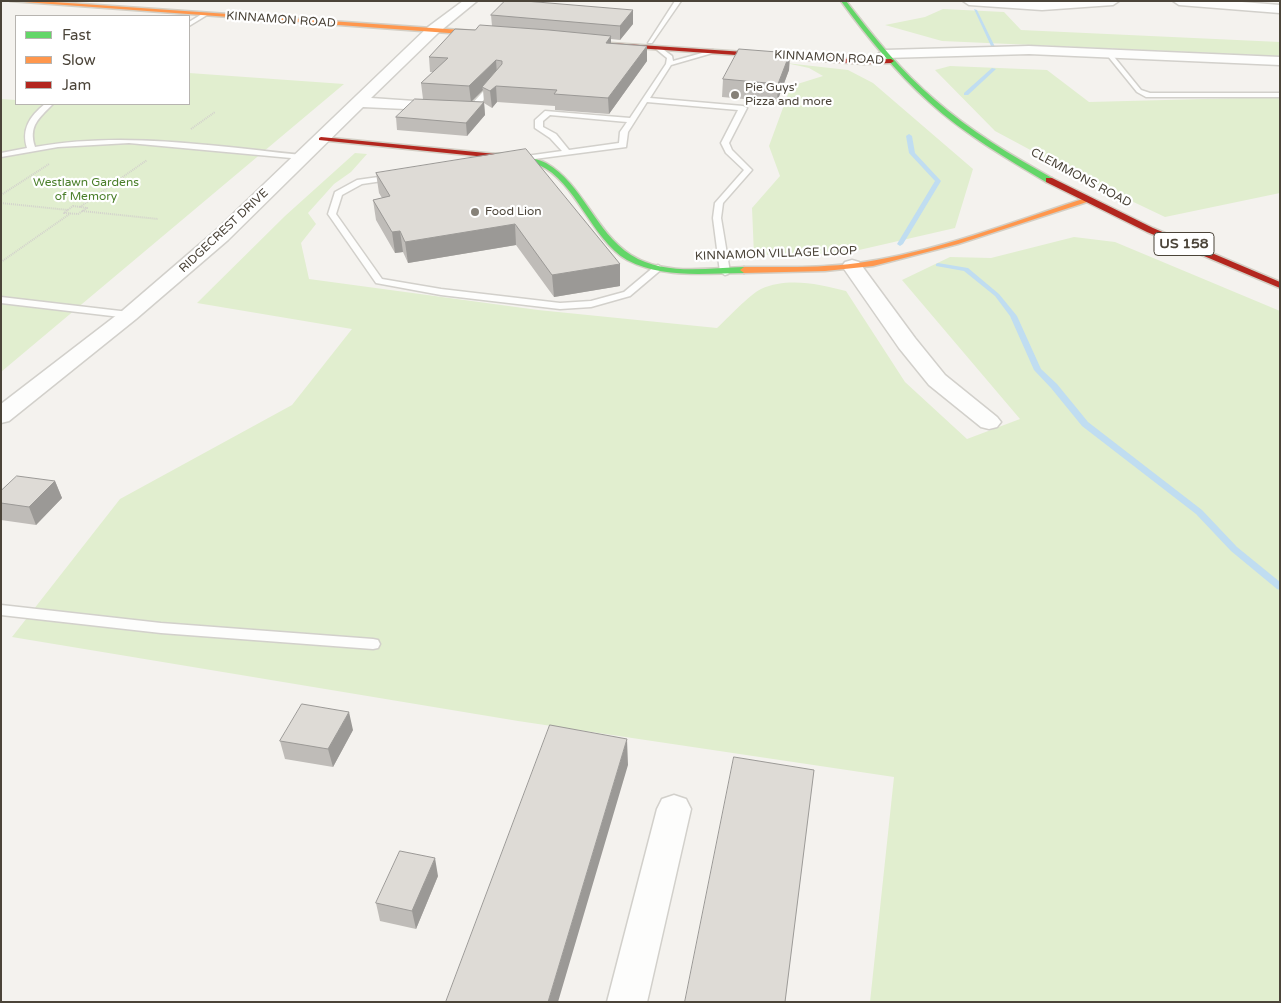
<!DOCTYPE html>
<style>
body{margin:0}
#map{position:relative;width:1281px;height:1003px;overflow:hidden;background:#f4f2ee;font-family:"Varela Round",sans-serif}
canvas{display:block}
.frame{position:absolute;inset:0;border:2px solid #4b4439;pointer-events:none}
.legend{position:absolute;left:15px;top:15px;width:175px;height:90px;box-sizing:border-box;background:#fff;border:1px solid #b7b4b0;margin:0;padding:6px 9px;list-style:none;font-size:15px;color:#4b4439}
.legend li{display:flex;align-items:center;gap:10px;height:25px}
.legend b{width:25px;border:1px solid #b7b4b0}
</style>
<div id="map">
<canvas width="1281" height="1003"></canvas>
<div class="frame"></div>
<ul class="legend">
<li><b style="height:6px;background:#63d668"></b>Fast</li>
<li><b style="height:6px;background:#ff974d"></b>Slow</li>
<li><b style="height:6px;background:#b3261e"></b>Jam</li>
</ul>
</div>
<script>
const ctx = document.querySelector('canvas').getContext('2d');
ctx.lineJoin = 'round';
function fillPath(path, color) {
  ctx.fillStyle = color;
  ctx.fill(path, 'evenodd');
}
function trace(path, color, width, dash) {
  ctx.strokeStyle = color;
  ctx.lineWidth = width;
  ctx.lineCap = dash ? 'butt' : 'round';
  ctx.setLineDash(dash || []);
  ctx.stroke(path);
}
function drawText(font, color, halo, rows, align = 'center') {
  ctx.font = font + ' "Varela Round",sans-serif';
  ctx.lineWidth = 4.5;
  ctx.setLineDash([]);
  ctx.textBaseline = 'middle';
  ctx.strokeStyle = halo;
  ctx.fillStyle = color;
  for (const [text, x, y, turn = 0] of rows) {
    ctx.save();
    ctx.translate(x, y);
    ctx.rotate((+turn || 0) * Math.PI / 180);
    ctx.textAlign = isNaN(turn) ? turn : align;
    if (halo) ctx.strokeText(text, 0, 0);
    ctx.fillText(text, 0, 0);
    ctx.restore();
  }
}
const green = new Path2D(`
 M943,9L1004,12L1021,30L1280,42V56L942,41L885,25L925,17Z
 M786,63L848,70L873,83L973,169L955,228L846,253L754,255L752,208L780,176L769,146L791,86L823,76L809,68Z
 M950,66L1047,70L1089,102L1280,97V193L1165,217L1079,176L995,131L935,70Z
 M189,73L344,84L1,372V99L16,100V104H189Z
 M355,153L367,154L351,172L334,184L308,213L316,224L301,243L309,279L538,310L717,328C727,319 750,294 761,289C788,277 819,284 846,291L905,382L967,439L1020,419L902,280L950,257L991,258L1074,237L1115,242L1280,311V1002H870L894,777L518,721L12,637L120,499L292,405L352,329L197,303L285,216Z`);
const stream = new Path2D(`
 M974,9L977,10L995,47L991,46Z
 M992,68L996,69L968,95H964V93Z
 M909,134L912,136L915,153L941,181L903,244L900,246L897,244L935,181L909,153L906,136Z
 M938,263L968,268L999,294L1017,316L1041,369L1057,384L1088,422L1202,510L1237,547L1280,582V590L1277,589L1231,551L1196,514L1082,426L1051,388L1034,370L1010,316L995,296L964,271L936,266V264Z`);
const path = new Path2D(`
 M191,129L215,112
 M1,195L49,164
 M1,203L68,210
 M73,206L87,208L78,214L64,213Z
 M80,207L147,160
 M82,211L158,219
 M1,262L71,213`);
const lane = new Path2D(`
 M675,1H681L652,43H648Z
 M202,14L207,15L189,26V22Z
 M656,47H660L672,56L673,61L713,50L716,52L671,65L650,98L743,106L747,108L729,143L732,150L752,170L723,203L721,218L730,272L728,274L725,275L720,272L713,218L715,203L744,170L726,153L721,143L738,110L647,102L628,132L626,147L519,161L515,159L519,157L562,151L550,138L535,128V120L545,111L630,118L666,64L667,58L656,49ZM550,115L627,122L620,132L619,143L569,150L556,134L543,127V121Z
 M1107,53H1111L1141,90L1150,93H1280V97H1146L1137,92L1107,55Z
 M492,82L497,83L474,112H468V108Z
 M45,104H53C39,118 28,126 35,147C123,131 213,146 302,155L306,157L302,159L129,143L58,147L1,157V153L27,148C21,129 30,116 45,104Z
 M393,175L397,177L396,179L362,184L342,195L336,214L382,279L441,289L560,303L591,301L624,292L655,266L658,265L663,268L630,296L591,307L560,309L441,295L376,283L328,214L335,192L357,180Z
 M1,297L129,312L134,315L129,318L1,303Z
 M1,605L161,623L373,639L378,640L380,644L378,648L373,649L161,633L1,615Z`);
const street = new Path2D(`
 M463,1H477L438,33L371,98L443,103L448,105L451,108L448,111L363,107L228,240L136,319L9,421L1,423V404L122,311L214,232L428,27Z
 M963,1H1119L1113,5L1042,10L969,5Z
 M1173,1H1229L1280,5V13L1179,5Z
 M1029,46L1280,57V65L1029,54L885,58L878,54L885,50Z
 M852,260L859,262L915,338L945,375L997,417L1001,422L997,427L989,429L981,427L929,385L899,348L842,266L845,262Z
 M674,795L686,799L691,809L647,1002H607L657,809L662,799Z`);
const fast = new Path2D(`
 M841,1H846C873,36 901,71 935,100C970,131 1011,155 1052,178V182H1046C1006,158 964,134 929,102C896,72 867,37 841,1Z
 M493,154C502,153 512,155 520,157C528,158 539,159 546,163C583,184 595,232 631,255C664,276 708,268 744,267L748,270L744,273C705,273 663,279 627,260C591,239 576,181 539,165C525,159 508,160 493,158Z`);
const slow = new Path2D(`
 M10,1H39L490,32L493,34L490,36Z
 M1086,198L1093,200L958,244L873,266L825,271L744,273L740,270L744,267C782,267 821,268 858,263C936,252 1012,222 1086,198Z`);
const jam = new Path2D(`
 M610,43L864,60L891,59L894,61L891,63L864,64L608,46Z
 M321,137L496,154L500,156L496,158L319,140V138Z
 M1046,178H1052L1153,228L1280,282V288L1147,232L1046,182Z`);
const wall = new Path2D(`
 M633,10V24L620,40L611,39V43L647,46V61L609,114L555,110V106L497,102L492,108L484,103L485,115L467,136L397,130L396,117L423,99L421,83L433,72H430L429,57L475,30L492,26L491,15ZM483,90L484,102H471Z
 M790,53L789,70L777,102L722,97L723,79Z
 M376,173L620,264V286L554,297L516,245L408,263L403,252L395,253L376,220L373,200L382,198L379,193Z
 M55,481L62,498L36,525L1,520V491Z
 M353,730L333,767L285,759L280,741Z
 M438,876L416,929L380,921L376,903Z`);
const shadedWall = new Path2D(`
 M633,10V24L620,40V26Z
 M611,36V51L606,43Z
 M647,46V61L609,114L608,98Z
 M790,53L789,70L777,102L778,84Z
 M496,60L497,75L482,87L483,90L471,102L469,86Z
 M496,86L497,102L492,108L490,91Z
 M484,102L485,115L467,136L466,123Z
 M515,224L516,245L408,263L405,242Z
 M400,231L403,252L395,253L392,232Z
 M620,264V286L554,297L552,275Z
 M55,481L62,498L36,525L29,507Z
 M349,712L353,730L333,767L328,749Z
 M627,739L628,765L558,1002H548Z
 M435,858L438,876L416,929L412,911Z`);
const building = new Path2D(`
 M505,1H525L633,10L620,26L491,15Z
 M480,25L549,30L611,36L606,43L647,46L608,98L554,94L557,90L496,86L490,91L482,87L502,64V61L496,60L469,86L421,83L448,58L429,57L455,29L475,30Z
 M739,49L790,53L778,84L723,79Z
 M415,99L484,102L466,123L396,117Z
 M526,149L620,264L552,275L515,224L405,242L400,231L392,232L373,200L390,196L376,173Z
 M17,476L55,481L29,507L1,503V491Z
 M302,704L349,712L328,749L280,741Z
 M550,725L627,739L548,1002H446Z
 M734,757L814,770L785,1002H685Z
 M400,851L435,858L412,911L376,903Z`);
const markers = [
 [735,95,5,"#868178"],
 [475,212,5,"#868178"]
];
const farStreetnames = [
 ["KINNAMON ROAD",281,20,4],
 ["KINNAMON ROAD",829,58,3],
 ["CLEMMONS ROAD",1081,178,28],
 ["RIDGECREST DRIVE",224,231,-43],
 ["KINNAMON VILLAGE LOOP",776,254,-2]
];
const farPoinames = [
 ["Pie Guys'",745,88],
 ["Pizza and more",745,102],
 ["Food Lion",485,212]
];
const farParknames = [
 ["Westlawn Gardens",86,183],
 ["of Memory",86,197]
];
const shields = [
 [1184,244,60]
];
const shieldNames = [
 ["US 158",1184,244]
];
fillPath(green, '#e1eecf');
fillPath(stream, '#c0ddf1');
trace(lane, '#d2d0cb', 3);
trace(street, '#d2d0cb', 3);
trace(fast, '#d3cfc5', 3);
trace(slow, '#d3cfc5', 3);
trace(jam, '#d3cfc5', 3);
trace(path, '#d3d2cc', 2, [1, 1]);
fillPath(lane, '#fdfdfc');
fillPath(street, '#fdfdfc');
fillPath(fast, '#63d668');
fillPath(slow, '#ff974d');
fillPath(jam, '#b3261e');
fillPath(wall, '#bfbcb8');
fillPath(shadedWall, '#9b9996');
fillPath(building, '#dedbd6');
trace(building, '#9b9996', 1);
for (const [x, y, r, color] of markers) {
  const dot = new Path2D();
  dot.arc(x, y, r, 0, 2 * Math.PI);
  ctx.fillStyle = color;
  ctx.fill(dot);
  trace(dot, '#fff', 2);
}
drawText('12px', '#4b4439', '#fff', farStreetnames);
drawText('12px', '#4b4439', '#fff', farPoinames, 'left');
drawText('12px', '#4a7f2a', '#fff', farParknames);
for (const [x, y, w] of shields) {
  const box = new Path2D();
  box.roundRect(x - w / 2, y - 11.5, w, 23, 4);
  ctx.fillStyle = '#fff';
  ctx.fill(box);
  trace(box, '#4b4439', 1);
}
drawText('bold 14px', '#4b4439', null, shieldNames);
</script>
